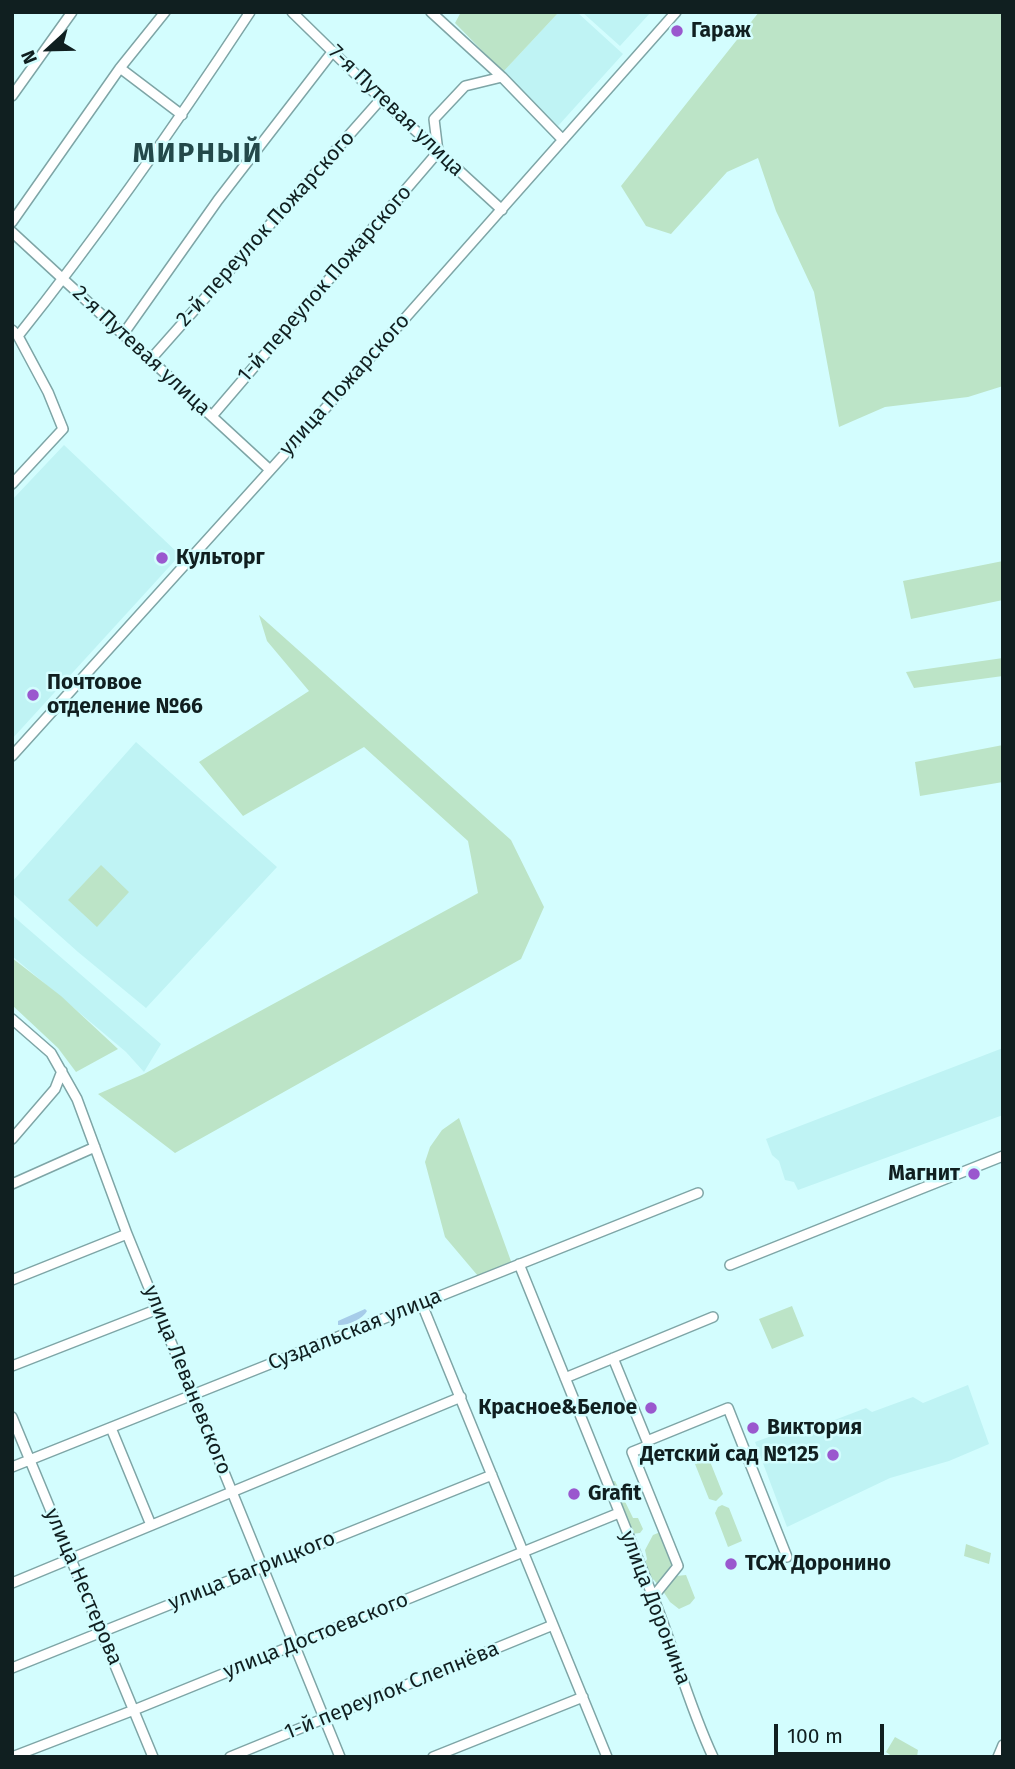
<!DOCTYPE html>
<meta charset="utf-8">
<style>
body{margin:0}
#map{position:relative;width:1015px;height:1769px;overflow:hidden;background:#d3fdfe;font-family:"Fira Sans",sans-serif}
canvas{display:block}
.frame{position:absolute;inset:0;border:14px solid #101f20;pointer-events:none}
.north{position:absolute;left:14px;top:14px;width:70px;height:70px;-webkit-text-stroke:5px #d3fdfe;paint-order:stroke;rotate:248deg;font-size:19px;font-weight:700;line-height:28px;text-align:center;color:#101f20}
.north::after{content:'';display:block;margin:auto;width:24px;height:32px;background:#101f20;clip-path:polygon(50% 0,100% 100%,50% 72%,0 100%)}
.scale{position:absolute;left:774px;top:1724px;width:110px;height:32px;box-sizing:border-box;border:4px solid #101f20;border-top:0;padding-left:9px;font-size:21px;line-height:24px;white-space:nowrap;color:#101f20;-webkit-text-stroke:5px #d3fdfe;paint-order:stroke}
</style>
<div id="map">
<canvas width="1015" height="1769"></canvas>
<div class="frame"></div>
<div class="north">N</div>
<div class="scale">100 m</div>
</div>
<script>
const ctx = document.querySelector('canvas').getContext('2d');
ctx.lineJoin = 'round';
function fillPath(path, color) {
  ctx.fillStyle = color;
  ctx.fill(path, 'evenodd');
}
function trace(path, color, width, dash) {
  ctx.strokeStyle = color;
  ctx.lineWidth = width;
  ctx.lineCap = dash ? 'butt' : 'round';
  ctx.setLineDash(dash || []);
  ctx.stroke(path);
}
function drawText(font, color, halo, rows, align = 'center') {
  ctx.font = font + ' "Fira Sans",sans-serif';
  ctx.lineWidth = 5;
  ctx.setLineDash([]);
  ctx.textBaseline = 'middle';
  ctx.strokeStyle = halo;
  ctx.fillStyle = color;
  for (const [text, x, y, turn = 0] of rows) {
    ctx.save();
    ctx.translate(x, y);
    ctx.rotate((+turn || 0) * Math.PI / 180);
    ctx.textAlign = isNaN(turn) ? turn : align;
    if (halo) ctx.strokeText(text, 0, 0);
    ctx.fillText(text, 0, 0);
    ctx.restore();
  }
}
const built = new Path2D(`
 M582,12H651L620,46Z
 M558,13H578L623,54L558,126L503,72Z
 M64,445L180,555L12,739V500Z
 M136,742L277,867L146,1008L78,952L12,893V882Z
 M12,915L161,1044L144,1072L126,1052L12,956Z
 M1003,1048V1115L798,1190L794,1182L785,1180L779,1161L772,1155L766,1139Z
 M968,1385L989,1444L949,1461L890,1478L787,1527L755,1442L813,1421H832L866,1408L872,1412L913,1397L923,1403Z`);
const green = new Path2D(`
 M461,12H559L503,72L455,23Z
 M759,12H1003V386L968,397L885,407L839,427L814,292L776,211L758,158L727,172L671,234L646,226L621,186Z
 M1003,561V600L911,619L903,581Z
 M259,615L511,840L544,907L521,959L175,1153L98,1094L144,1074L478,893L468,841L364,747L243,816L199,762L309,691L267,641Z
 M1003,658V676L914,688L906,672Z
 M1003,745V782L920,796L915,762Z
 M101,865L129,892L97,927L68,900Z
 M12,958L61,996L118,1049L76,1072L58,1048L12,1005Z
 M459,1118L512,1264L478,1276L445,1237L425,1162L430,1147L442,1130Z
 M792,1306L804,1336L772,1349L759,1319Z
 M709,1459L723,1494L716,1501L709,1499L695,1464Z
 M615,1481L633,1518H638L643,1529L640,1533L631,1534L610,1482Z
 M722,1505L729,1508L742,1541L728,1547L715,1513L718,1507Z
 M658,1533L662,1535L673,1562L658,1585L654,1580L648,1577L643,1566L647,1559L645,1550L653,1535Z
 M966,1544L991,1553L989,1564L964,1556Z
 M686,1575L695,1598L690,1604L679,1609L670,1602L663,1591L676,1576Z
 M895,1737L918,1750L917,1757H893L886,1752Z`);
const water = new Path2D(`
 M365,1309L367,1311C363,1319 347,1326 338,1325V1321Z`);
const minor = new Path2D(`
 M292,12L381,99L502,210
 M431,12L502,77L563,140
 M120,68L182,115
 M12,96L72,12
 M12,222L120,68L165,12
 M12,232L270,470
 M12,330L18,336L48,392L63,429L12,484
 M124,333L218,200L333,51
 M18,336C101,232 177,123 250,12
 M151,359L381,99
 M212,416L438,152L434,119L465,86L502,77
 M12,756L292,446L676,12
 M12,1019L51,1053L77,1099L127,1234L340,1757
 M12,1139L55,1089L62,1071
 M12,1184L95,1147
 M519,1264C565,1378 612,1492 657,1607C676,1656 690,1708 713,1757
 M730,1265L1003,1156
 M12,1280L127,1234
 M421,1302L607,1757
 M613,1358L647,1441L728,1408L787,1557
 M12,1366L158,1309
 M565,1378L713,1317
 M12,1417L153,1757
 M111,1428L151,1525
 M647,1441V1446L632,1452L678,1566L653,1597
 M12,1467L698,1193
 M12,1583L461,1397
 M12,1668L492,1475
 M12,1757L134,1710L619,1513
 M230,1757L553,1625
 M433,1757L583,1697
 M998,1757L1003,1745`);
const markers = [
 [677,31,7,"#9a58ce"],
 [162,558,7,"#9a58ce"],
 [33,695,7,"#9a58ce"],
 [974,1174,7,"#9a58ce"],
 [651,1408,7,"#9a58ce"],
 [753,1428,7,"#9a58ce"],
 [833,1455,7,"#9a58ce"],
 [574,1494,7,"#9a58ce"],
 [731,1564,7,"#9a58ce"]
];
const poiNames = [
 ["Гараж",691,31],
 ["Культорг",176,558],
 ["Почтовое",47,683],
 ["отделение №66",47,707],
 ["Магнит",960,1174,"right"],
 ["Красное&Белое",637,1408,"right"],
 ["Виктория",767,1428],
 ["Детский сад №125",819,1455,"right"],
 ["Grafit",588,1494],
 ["ТСЖ Доронино",745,1564]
];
const streetNames = [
 ["7-я Путевая улица",396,111,44],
 ["2-й переулок Пожарского",266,229,-48],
 ["1-й переулок Пожарского",325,284,-49],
 ["2-я Путевая улица",141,351,43],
 ["улица Пожарского",345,385,-48],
 ["Суздальская улица",355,1330,-22],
 ["улица Леваневского",187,1380,68],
 ["улица Багрицкого",252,1571,-22],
 ["улица Нестерова",83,1587,67],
 ["улица Доронина",655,1608,69],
 ["улица Достоевского",316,1636,-22],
 ["1-й переулок Слепнёва",392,1691,-22]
];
const districtNames = [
 ["МИРНЫЙ",198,154]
];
fillPath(built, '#bff3f4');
fillPath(green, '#bce4c7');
fillPath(water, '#a6cce9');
trace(minor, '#7ea5a6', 12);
trace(minor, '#fff', 9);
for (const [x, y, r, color] of markers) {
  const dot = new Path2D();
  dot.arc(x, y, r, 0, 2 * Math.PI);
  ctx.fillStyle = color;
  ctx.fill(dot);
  trace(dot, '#d3fdfe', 2.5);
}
drawText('bold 21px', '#101f20', '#d3fdfe', poiNames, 'left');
drawText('21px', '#101f20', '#d3fdfe', streetNames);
ctx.letterSpacing = '2px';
drawText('bold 28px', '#23494a', '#d3fdfe', districtNames);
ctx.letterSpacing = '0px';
</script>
